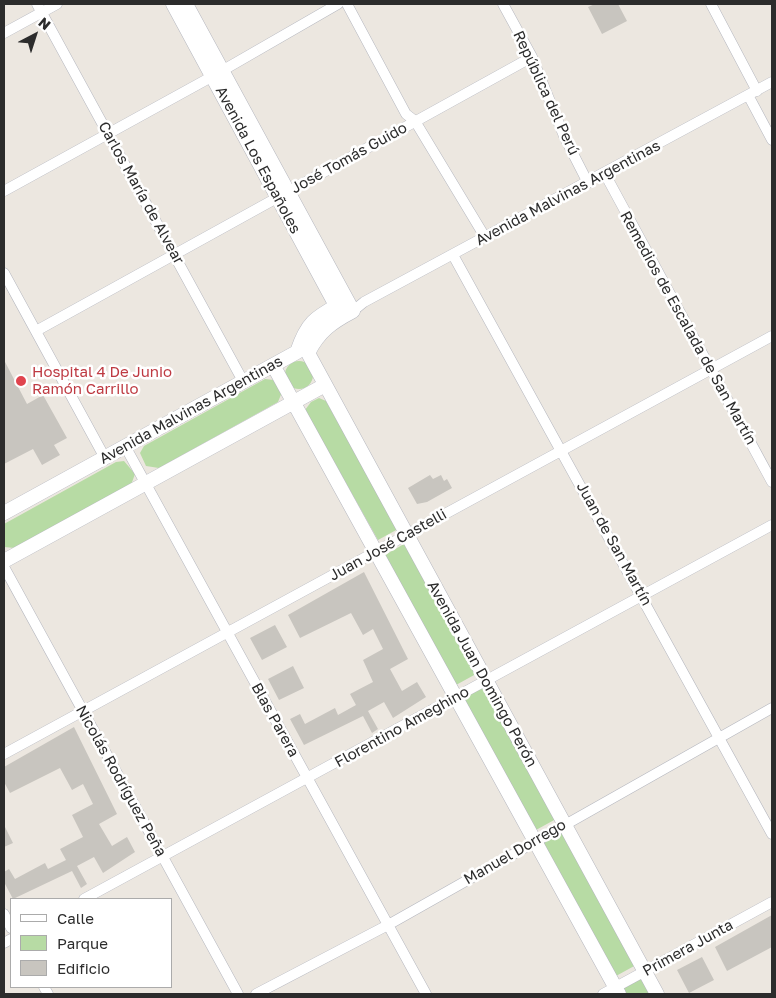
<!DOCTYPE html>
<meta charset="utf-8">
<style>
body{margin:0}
#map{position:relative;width:776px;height:998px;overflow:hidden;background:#ece7e0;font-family:"Golos Text",sans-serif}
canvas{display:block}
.frame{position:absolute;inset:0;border:5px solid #2c2c2c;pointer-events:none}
.legend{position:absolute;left:10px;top:898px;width:162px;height:90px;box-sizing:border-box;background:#fff;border:1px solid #ababab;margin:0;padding:6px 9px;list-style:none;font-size:15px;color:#2c2c2c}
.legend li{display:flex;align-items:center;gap:10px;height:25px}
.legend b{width:25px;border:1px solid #ababab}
.north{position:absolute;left:10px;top:10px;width:50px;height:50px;-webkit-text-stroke:4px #fff;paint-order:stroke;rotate:40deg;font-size:14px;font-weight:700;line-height:20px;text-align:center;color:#2c2c2c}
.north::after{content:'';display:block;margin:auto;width:18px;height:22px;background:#2c2c2c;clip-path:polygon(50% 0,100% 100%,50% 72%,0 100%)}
</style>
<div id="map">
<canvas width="776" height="998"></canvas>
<div class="frame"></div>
<ul class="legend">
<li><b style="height:6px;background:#fff"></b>Calle</li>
<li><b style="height:14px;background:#b7dba4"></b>Parque</li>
<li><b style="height:14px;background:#c8c5bf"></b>Edificio</li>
</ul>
<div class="north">N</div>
</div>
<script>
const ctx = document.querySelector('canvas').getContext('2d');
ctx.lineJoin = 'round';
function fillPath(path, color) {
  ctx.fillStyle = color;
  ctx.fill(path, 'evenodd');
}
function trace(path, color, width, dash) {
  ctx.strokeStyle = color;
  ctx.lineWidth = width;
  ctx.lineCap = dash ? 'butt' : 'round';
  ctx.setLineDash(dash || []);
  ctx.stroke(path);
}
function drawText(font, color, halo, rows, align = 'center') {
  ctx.font = font + ' "Golos Text",sans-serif';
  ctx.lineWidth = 5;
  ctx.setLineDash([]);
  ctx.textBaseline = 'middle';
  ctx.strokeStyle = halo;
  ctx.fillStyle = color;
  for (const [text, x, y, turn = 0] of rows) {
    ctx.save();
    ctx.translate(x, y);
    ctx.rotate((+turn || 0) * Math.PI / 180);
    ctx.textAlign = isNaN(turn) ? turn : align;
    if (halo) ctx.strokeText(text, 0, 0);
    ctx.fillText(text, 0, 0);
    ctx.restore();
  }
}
const green = new Path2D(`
 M285 375a14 14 0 1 1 28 0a14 14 0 1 1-28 0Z
 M265,379L274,380L282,392L278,402L159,468L146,466L140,453L144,446Z
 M319,398L326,401L398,529L378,540L305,410L311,402Z
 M124,461L135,474L131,485L15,548L4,547V524L116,462Z
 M404,544L476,674L456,685L385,555Z
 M482,687L556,819L536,830L463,698Z
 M562,833L636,965L616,976L542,844Z
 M640,976L650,994H623L620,988Z`);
const building = new Path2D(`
 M595,4H618L627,21L602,34L588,7Z
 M4,360L27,404L43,395L67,438L54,445L60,455L42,465L33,449L4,464Z
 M430,475L433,479L441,475L444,481L447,479L452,488L427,502L417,504L408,488Z
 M364,572L408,659L390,669L402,691L417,682L426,697L393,718L384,702L368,711L378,729L372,733L363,716L304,745L290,719L300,714L305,724L335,708L338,715L356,705L350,694L373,682L363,660L383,649L373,629L363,635L351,613L300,638L288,615Z
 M275,625L287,647L262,660L250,638Z
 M293,666L304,688L279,700L268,679Z
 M74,727L117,814L99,824L112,846L127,837L135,852L103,873L94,857L77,866L87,884L81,888L72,871L13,899L4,882V872L9,869L15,879L45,863L48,869L66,860L60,849L83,837L72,815L93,804L83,784L72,790L60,768L10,793L4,782V767Z
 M4,825L13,843L4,847Z
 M772,915V947L727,971L715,947Z
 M702,957L714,980L689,993L677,970Z`);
const minor = new Path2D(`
 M37,4L243,381
 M347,4L406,114L415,121L485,237
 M503,4L532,57L564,136L588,183
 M711,4L757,91
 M4,33L57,4
 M748,95L772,140
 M605,174L772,482
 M4,191L213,76L338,4
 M453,255L772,834
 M4,273L105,458
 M353,311L364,302L772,82
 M36,331L532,57
 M125,446L426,994
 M4,567L238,994
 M4,754L772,336
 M84,899L772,525
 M4,914L11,928
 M4,943L11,939
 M44,987L48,994
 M256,994L388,925L772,708
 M603,994L772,902`);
const secondary = new Path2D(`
 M173,4L340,313
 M186,4L353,311C332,322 319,331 308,353L657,994
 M273,365L619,994
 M4,513L297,352C308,319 317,317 347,300
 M4,561L325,385`);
const markers = [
 [21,381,6,"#e0444e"]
];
const streetNames = [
 ["República del Perú",546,93,65],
 ["José Tomás Guido",349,158,-29],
 ["Avenida Los Españoles",258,160,62],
 ["Carlos María de Alvear",141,193,61],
 ["Avenida Malvinas Argentinas",568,193,-28],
 ["Remedios de Escalada de San Martín",688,328,61],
 ["Avenida Malvinas Argentinas",191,410,-29],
 ["Juan de San Martín",614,544,61],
 ["Juan José Castelli",388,545,-29],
 ["Avenida Juan Domingo Perón",482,674,61],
 ["Blas Parera",275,720,61],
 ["Florentino Ameghino",402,727,-29],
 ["Nicolás Rodríguez Peña",121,781,61],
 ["Manuel Dorrego",515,852,-30],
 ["Primera Junta",688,948,-29]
];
const healthNames = [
 ["Hospital 4 De Junio",32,372],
 ["Ramón Carrillo",32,389]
];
fillPath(green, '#b7dba4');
fillPath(building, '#c8c5bf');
trace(minor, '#b4b6be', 11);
trace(secondary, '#b4b6be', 15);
trace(minor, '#fff', 10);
trace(secondary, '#fff', 14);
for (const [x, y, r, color] of markers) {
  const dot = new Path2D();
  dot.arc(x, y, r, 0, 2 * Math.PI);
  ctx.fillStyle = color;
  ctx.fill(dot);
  trace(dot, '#fff', 2);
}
drawText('15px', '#2c2c2c', '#fff', streetNames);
drawText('15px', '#be3a42', '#fff', healthNames, 'left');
</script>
